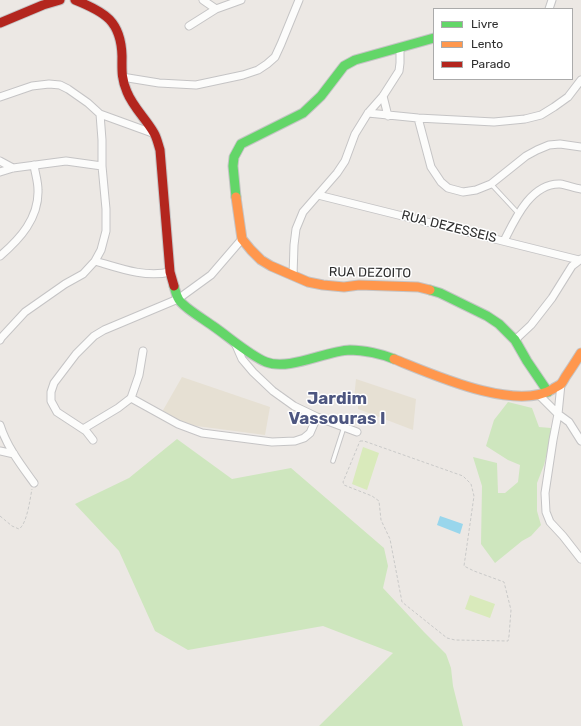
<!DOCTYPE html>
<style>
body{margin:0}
#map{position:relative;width:581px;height:726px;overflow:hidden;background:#ece8e4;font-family:Rubik,sans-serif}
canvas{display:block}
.legend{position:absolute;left:433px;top:8px;width:140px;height:72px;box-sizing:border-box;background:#fff;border:1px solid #ababab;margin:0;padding:5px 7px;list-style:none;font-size:12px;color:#2e2e2e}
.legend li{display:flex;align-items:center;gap:8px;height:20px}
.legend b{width:20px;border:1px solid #ababab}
</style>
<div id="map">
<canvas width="581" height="726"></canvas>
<ul class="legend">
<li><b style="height:5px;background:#63d668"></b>Livre</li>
<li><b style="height:5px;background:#ff974d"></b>Lento</li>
<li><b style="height:5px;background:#b3261e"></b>Parado</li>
</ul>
</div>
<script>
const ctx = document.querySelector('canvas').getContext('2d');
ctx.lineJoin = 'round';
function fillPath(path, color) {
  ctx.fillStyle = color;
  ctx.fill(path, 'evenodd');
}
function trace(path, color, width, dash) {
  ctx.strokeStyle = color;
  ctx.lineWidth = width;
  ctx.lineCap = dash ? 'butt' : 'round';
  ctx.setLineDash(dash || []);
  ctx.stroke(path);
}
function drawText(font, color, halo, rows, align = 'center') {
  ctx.font = font + ' Rubik,sans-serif';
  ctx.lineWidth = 3;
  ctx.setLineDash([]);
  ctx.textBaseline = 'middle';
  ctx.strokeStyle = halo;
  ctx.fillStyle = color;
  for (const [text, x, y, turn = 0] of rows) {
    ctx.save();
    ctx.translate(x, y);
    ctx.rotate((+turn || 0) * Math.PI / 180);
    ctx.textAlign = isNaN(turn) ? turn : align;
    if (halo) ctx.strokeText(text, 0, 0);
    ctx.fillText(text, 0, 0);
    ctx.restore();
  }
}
const education = new Path2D(`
 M182,377L270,407L265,435L189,425L162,412Z
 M356,379L416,399L413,430L358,409V402L354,399Z`);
const green = new Path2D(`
 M508,402L532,408L539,427L551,428L549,445L544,465L537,483V511L541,525L531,536L522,541L495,563L481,544L482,486L473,457L497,463L498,493H505L518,482L520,465L508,460L486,446L494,420Z
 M177,439L232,479L291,468L384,548L388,566L383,588L424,632L446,654L451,668L453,686L463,726H319L393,653L323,626L188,650L155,631L119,551L75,504L129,478Z`);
const pitch = new Path2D(`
 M363,447L379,453L367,490L352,484Z
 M470,595L495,604L490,618L465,609Z`);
const water = new Path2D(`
 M440,516L463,524L460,534L437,525Z`);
const path = new Path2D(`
 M360,441H364L463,476L471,484L474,496L464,566L474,571L504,582L511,610L509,636L508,641L455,640L447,638L402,602L390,539L381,520L379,501L372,496L344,485L343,482Z
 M0,516L12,526L19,529C27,524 30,499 32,489`);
const lane = new Path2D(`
 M491,184L518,213
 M333,461L344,427`);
const street = new Path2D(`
 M203,0L216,9
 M549,9L552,0
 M189,26L216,9L241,0
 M122,77L159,83L196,85L243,75L258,70L267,64L275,57L281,44L299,0
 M383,96L388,116
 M0,97L32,86L49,84L60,85L68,89L88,103L100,114L155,134
 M368,113L418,118L494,122L525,119L541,115L554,107L568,97L581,80
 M418,118L431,167L441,182L448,188L463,192L476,190L491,184L526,156L537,150L549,145L560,144L581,147
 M0,161L13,168
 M0,172L13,168L66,161L102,166
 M318,195L579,260
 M504,241C515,219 531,183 560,184C567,185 574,188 581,189
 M0,256C20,239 39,218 38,190C38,181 35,173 34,165
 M95,261C119,268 145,278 170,272
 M293,276L294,245L296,229L303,212L337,173L345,161L355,134L368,113L383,96L399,71L400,63V47
 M0,340L1,338L25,312L65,284L83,274L95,261L101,250L106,231V209L102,166V140L100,114
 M515,340L531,325L552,298L572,266L581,259
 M235,343L242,359L253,372L273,391L294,406L317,417L357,432
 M561,384L558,414L553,440L545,493L546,512L550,522L563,536L581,559
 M539,395L558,414L569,422L581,441
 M131,398L178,424L202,433L272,442L295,441L304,438L310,433L317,417
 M0,425C7,447 21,465 34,483
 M83,429L118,408L131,398L139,375L143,351
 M93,440L86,431L57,412L51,401V392L54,383L76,354L94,336L104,330L178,299L211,275L242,239
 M0,451L14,454`);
const fast = new Path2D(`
 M236,197L233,166L234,157L241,144L303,113L321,96L344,66L355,60L434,38
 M174,286C175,290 176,294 178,298C181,306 205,320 213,326C229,337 249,355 266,362C289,371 325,351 350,350C364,350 382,354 394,359
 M430,290L440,293L487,316L499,324L515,340L527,361L548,392`);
const slow = new Path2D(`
 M236,197L242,239L251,250L261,260L271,266L308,282L323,285L344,287L359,285L418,287L430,290
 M394,359C432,374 515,412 553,389C555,387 559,386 561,384C563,382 564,379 566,376C571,369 576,361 581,353`);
const jam = new Path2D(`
 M75,0C105,12 121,21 122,56C122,70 121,78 127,92C133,107 146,119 154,133C157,138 158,144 160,150L170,272L174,286
 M0,23L43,5L60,0`);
const streetNames = [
 ["RUA DEZESSEIS",449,227,14],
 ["RUA DEZOITO",370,273,1]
];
const districtNames = [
 ["Jardim",337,399],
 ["Vassouras I",337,419]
];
fillPath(education, '#e6e0d3');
fillPath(green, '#cee6be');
fillPath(pitch, '#d9eabb');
fillPath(water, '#99d6ec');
trace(lane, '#c5c4c5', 5.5);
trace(street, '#c5c4c5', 9);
trace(fast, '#c5c4c5', 11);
trace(slow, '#c5c4c5', 11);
trace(jam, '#c5c4c5', 11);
trace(path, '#c9c9c8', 1, [3, 2]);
trace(lane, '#fcfcfb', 3.5);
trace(street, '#fcfcfb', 7);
trace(fast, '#63d668', 9);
trace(slow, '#ff974d', 9);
trace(jam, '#b3261e', 9);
drawText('13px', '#2e2e2e', '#fff', streetNames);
drawText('bold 17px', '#4d5680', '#fff', districtNames);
</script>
